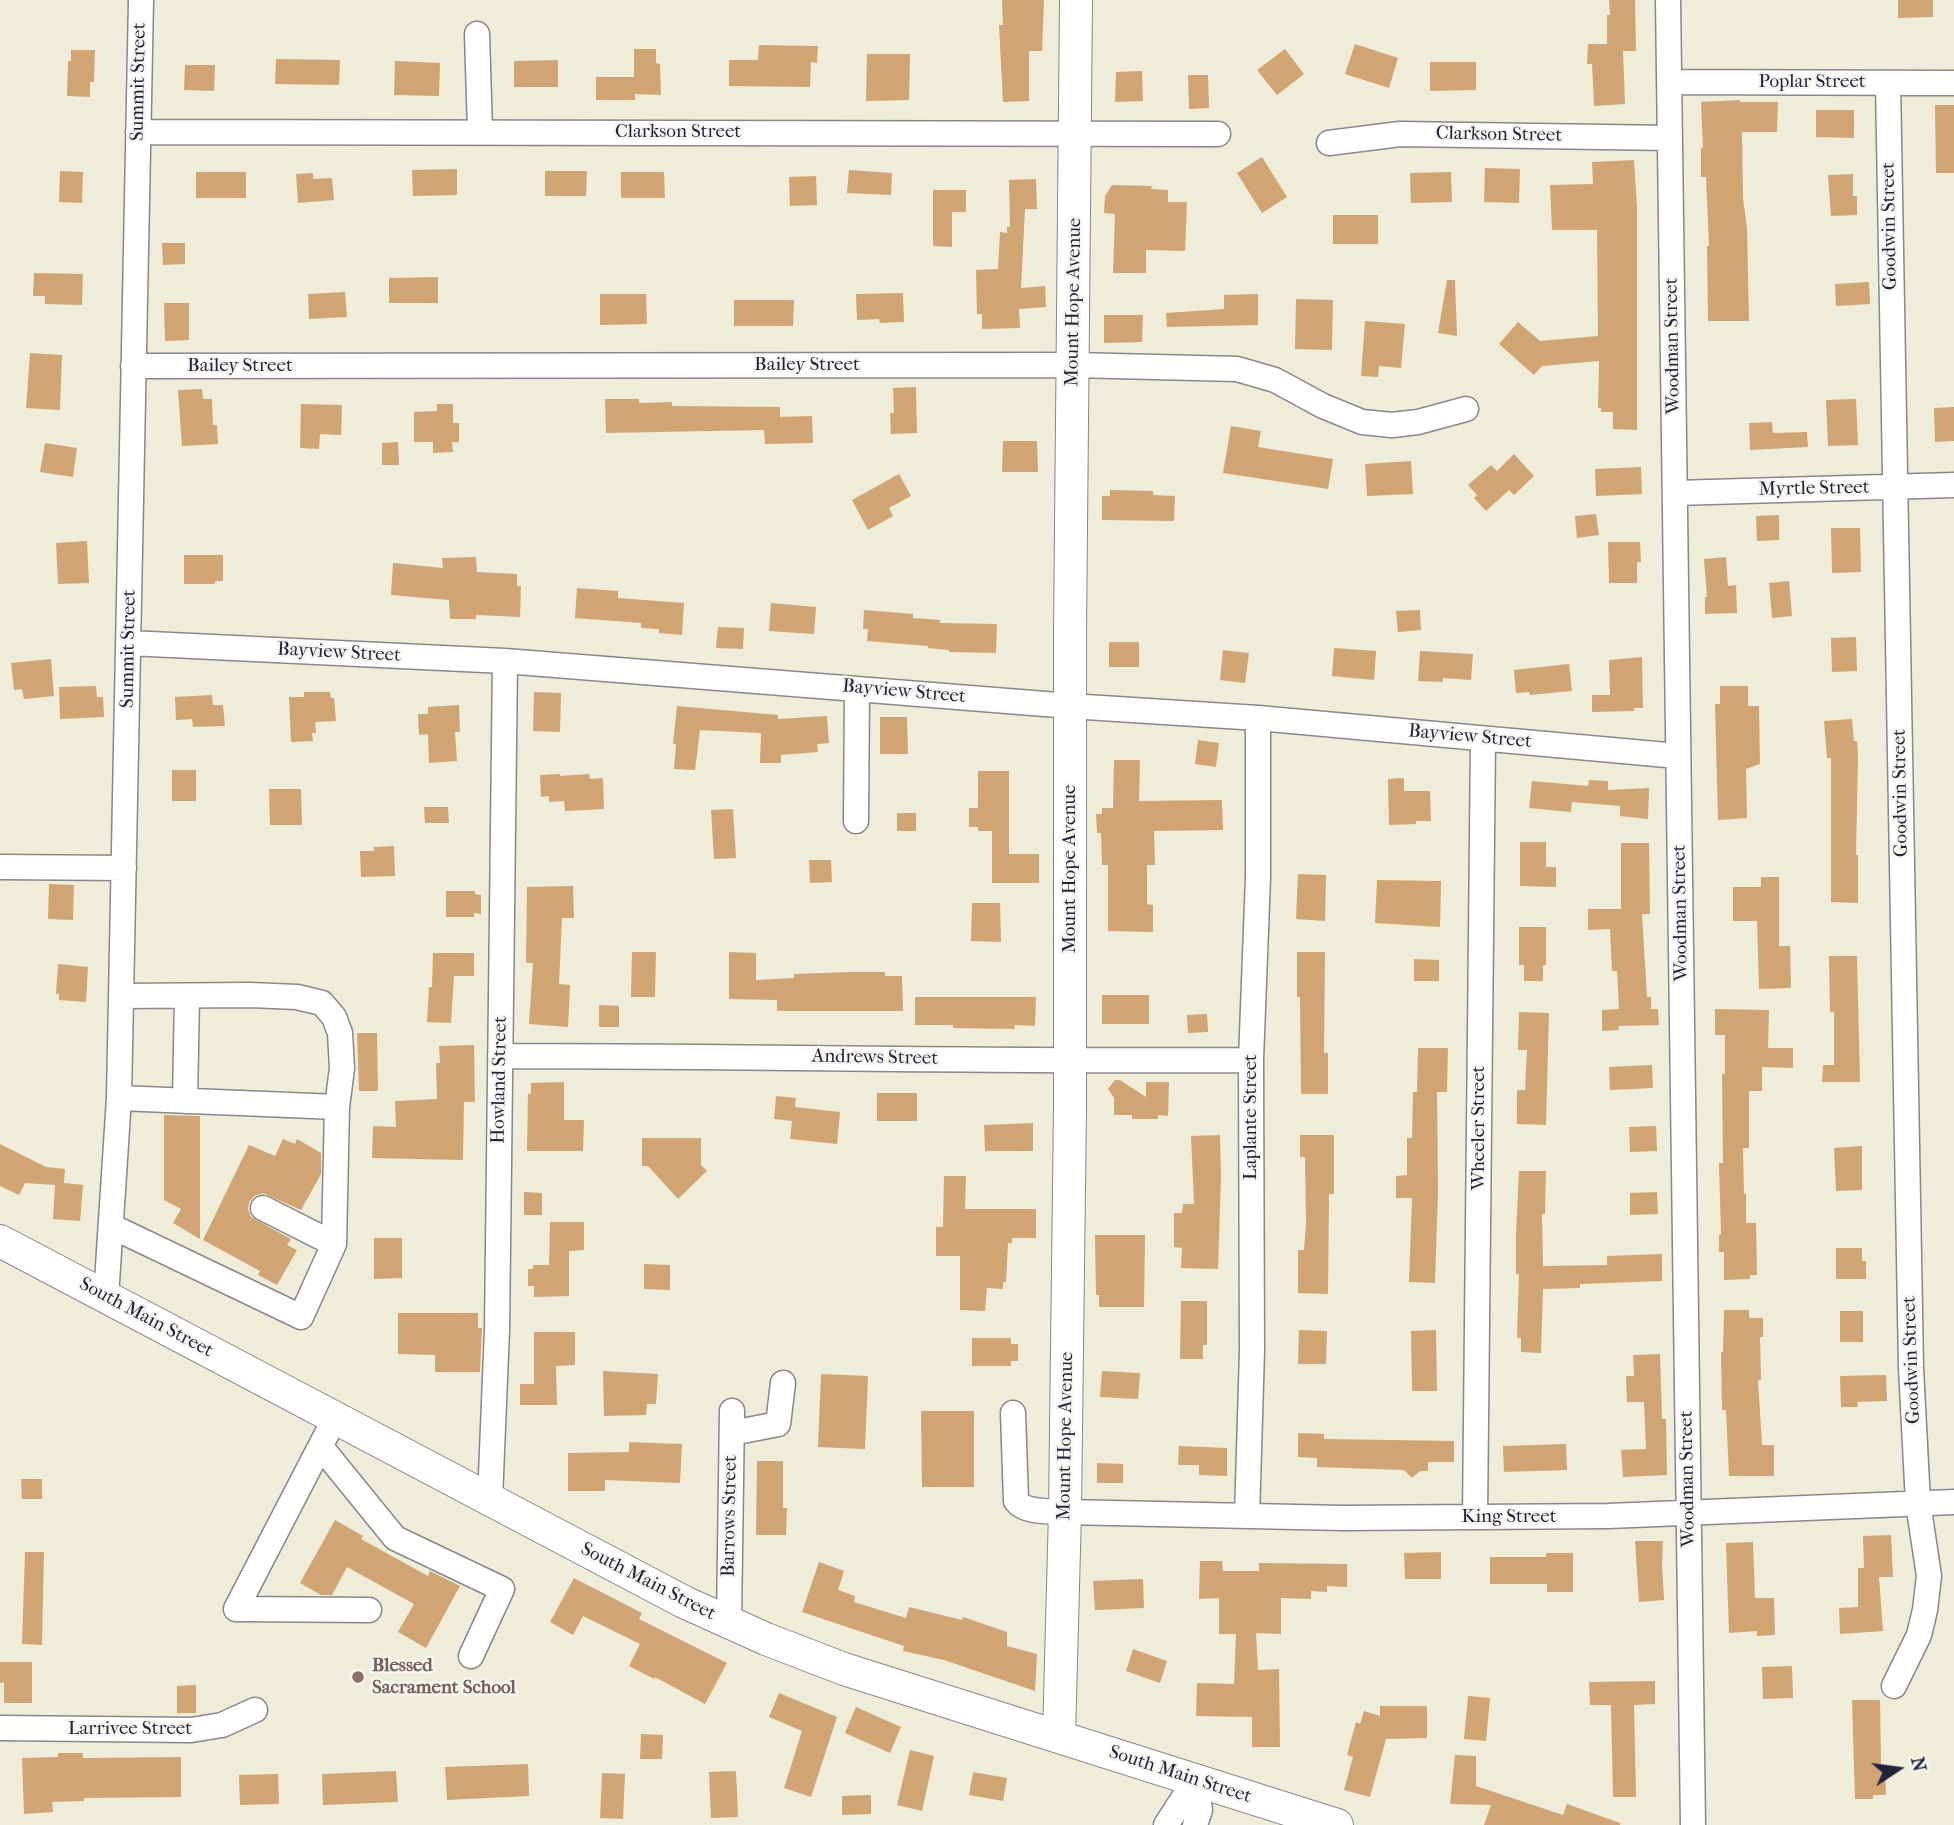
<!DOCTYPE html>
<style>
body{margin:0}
#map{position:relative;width:1954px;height:1825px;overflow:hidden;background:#efecd9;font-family:"IM FELL French Canon",serif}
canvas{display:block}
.north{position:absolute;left:1863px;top:1734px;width:70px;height:70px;-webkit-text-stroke:5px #f6f6f2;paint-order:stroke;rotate:77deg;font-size:19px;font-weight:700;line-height:28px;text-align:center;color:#22223b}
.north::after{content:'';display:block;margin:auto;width:24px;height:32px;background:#22223b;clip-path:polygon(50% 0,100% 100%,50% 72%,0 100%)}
</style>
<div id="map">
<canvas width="1954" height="1825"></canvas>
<div class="north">N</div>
</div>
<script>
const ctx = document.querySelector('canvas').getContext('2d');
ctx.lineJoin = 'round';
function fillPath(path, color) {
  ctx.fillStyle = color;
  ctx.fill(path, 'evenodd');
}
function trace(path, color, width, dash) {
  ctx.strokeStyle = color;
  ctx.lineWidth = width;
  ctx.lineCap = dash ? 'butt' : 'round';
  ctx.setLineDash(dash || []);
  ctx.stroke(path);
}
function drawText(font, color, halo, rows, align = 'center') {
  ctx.font = font + ' "IM FELL French Canon",serif';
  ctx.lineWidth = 5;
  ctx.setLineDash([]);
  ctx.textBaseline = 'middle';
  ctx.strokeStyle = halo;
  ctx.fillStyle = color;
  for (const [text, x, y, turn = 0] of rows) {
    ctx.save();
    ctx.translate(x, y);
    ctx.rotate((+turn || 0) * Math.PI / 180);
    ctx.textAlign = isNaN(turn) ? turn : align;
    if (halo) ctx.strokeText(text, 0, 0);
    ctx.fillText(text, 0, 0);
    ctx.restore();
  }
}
const building = new Path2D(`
 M1002,0H1044L1042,51H1029V101L1003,102L999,25H1003Z
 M1609,0H1635L1636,51H1623L1625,104L1594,106L1592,64H1587L1588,44H1607V15H1610Z
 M1898,0H1933V17L1898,18Z
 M1355,44L1398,58L1389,88L1345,74Z
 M759,45L818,46L817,63L811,62L810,87L729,86V60H758Z
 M634,49H656V63L660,64L661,95L635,94V100H596V77H634Z
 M1285,49L1304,74L1277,95L1257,70Z
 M71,50H95L94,82H90V97L67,96L68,61H71Z
 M867,54H910L909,100L866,101Z
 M276,59L340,60L339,85L275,84Z
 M558,60V87H514V61Z
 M395,61L440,63L439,96L394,95Z
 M1430,62H1476V90L1430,91Z
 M185,65H215L214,91L184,90Z
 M1142,71L1143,101L1115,102L1116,72Z
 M1188,75H1208L1209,108L1189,109Z
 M1740,100V102H1778L1777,132H1742L1743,198L1747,228L1749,321H1708L1707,246H1709L1706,177H1701V148H1703L1701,102Z
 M1935,105H1954V173H1936Z
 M1816,110H1854V138L1816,137Z
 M1262,157L1287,197L1262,213L1237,173Z
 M1634,160L1637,207V430L1613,429V412H1601V408H1598L1599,361L1542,366L1534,375L1499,344L1518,322L1540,341L1598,336L1597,230H1552L1550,185L1593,184L1592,162Z
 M1485,168L1520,169L1519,203L1484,202Z
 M457,169V195L413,196L412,170Z
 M849,170L892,173L891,195L847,193Z
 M60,171L83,172L82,203L59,202Z
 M545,171H587L586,196H545Z
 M196,172H246V198H196Z
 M621,172H664L665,198H621Z
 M1451,172L1452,202L1411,203L1410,173Z
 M313,173V179L332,178L334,200L298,203L296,174Z
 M1853,174V196H1857V215L1831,216L1828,175Z
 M816,176L817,205L790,206L789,177Z
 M1036,179L1037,209H1025L1021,288L1045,286L1046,307L1019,309L1020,328L982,329V314H977L976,270L998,269L1000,232L1007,233V227H1010L1009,180Z
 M1112,185L1152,186L1151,189L1168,190V202H1187L1185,251L1146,250V273H1113L1115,214L1104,213L1105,196Z
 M933,190H966V212H952V247L933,246Z
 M1333,215H1378V244H1333Z
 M162,243H185V264L163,265Z
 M34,273L83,274L82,305L45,304V296H33Z
 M438,277V303H389V278Z
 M1447,280H1455L1457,336L1438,333Z
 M1869,282L1870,304L1836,306L1835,284Z
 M345,292L347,317L309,319L308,294Z
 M903,293L904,322L880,323L879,319L857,320L856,294Z
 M600,294H646L647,324L600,325Z
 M1258,294V325L1167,327L1166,313L1224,309V295Z
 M1296,299L1333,300L1332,350L1295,349Z
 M734,300H794L793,326H734Z
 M164,303H189V340L165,341Z
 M1104,315H1143L1142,342L1104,343Z
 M1365,321L1405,324L1401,368L1379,366L1378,377L1361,376Z
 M30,353L62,355L60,410L26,408Z
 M916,387L917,433L891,434L890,413H894L893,388Z
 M202,389L203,399H212L213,425H217L218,444L182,446L178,390Z
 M605,399H639V403L672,402V406L780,407V417L812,416L813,443L765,444L764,430L606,433Z
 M1856,399L1858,445L1828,446L1826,400Z
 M301,404L342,405L341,435L320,434L319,449L300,448Z
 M437,404H453V423H459V442H452L453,452L433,453V442H414V412L437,411Z
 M1954,407V441L1935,442L1934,408Z
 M1772,422L1773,433L1807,432L1808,447L1750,450L1749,423Z
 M1231,426L1261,431L1258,447L1333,459L1328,489L1223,473Z
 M1003,441H1037L1038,472H1002Z
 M398,442L399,465H382V443Z
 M45,443L77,448L73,477L40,472Z
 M1514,454L1534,476L1514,495L1509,490L1486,511L1474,498L1477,495L1468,485L1491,465L1497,471Z
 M1411,461L1413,494L1367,496L1365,464Z
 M1641,467L1642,494L1596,496L1595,469Z
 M899,474L911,496L889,508L893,516L868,530L852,500Z
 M1110,490L1153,491V495L1175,496L1174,521L1102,520V496H1110Z
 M1596,514L1599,535L1577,538L1575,516Z
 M1779,515V540L1757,541L1756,516Z
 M1831,528H1860L1861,572L1832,573Z
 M87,541L89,583L58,584L56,543Z
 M1608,542H1640L1641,562H1637V583H1609Z
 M184,555H223V581H215V584H184Z
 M476,557L477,572L517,574V586H521L520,617L476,615V619H450L449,600L391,595L393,563L443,568L442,558Z
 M1726,557L1728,586L1736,585L1737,613L1705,614V597H1707L1704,559Z
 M1789,581L1792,616L1772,618L1769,583Z
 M577,588L618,591V598L684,603L682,635L659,633V629L641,628V623L575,618Z
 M771,603L816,607L814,634L769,631Z
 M864,610L913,614V618L940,620V623L997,624L996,653L949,652V650L928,648V646L867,641L868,629H863Z
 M1420,610L1421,630L1398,632L1396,611Z
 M718,627L744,628L743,649L716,648Z
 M1856,637L1857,671L1832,672L1831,638Z
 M1109,642H1139V667H1109Z
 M1334,648L1376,651L1374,680L1332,676Z
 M1223,650L1249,653L1245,683L1220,680Z
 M1420,651L1473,654L1471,680L1443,678V682L1418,681Z
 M1642,657L1643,708H1634V711L1592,712V695H1610L1609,660Z
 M51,659L54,696L24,699L22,689L14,690L11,663Z
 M1569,664L1572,691L1530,695L1529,692L1516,693L1514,670Z
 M96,686L97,697H103L104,717L60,719L59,687Z
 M1720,686H1748V706H1759L1760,764L1746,769L1747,818L1718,820L1715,704H1720Z
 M304,692H330L331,698H334L336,721L315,722L316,733H312L313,741L291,742L289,697H304Z
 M534,692L561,693L560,732L533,731Z
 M212,695L213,705H223L225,726L193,727L192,719L176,720L175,697Z
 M459,705L460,732H455L457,761L429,763L428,734L419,735L418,714H428V707Z
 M677,706L778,715V719L827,716L829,743L817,744L818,752L781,755V763H760L761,733L700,730L695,770L674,769L676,744H673Z
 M880,717H907L908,754H880Z
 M1852,719L1854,741H1857L1858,756L1856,855H1858V903L1831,902V758H1827L1824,721Z
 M1198,740L1219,743L1216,767L1195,764Z
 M1114,760H1140L1139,801L1222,800L1223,830L1154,831L1155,865H1147V904L1153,905V932L1108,931V865H1102L1101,833H1097L1096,814H1102V808H1113Z
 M172,770H196V801H172Z
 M978,771H1009V854H1039V883H992V831H978V827H969V808H978Z
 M560,774V776L589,774L590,779L603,778L604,809L565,811L564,801L549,802V796L541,797L540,775Z
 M1404,778V791H1430L1431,821H1416V824L1389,825L1388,779Z
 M1589,780L1608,781V790L1649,788L1648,819L1620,816V806L1572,802L1571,812L1529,808L1532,781L1588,786Z
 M269,789H301L302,825H270Z
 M424,807H448L449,823H425Z
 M733,809L736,858L714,859L711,810Z
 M897,813H916V831H897Z
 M1520,842H1546V867H1556V887L1520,886Z
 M1621,843H1649L1650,914H1642L1647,997H1651V1009H1658L1659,1025L1618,1026L1619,1030L1602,1031V1010L1619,1009L1617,971H1612L1610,929L1588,930V909H1621Z
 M394,846L395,876L361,877L360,851H374V847Z
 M809,860H831L832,882L810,883Z
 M1298,874L1326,875L1325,921L1296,919Z
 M1761,877H1779V946H1790L1791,988L1759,989L1757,921H1733V887H1761Z
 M1377,880L1441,881L1440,927L1375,923Z
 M49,884L74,885L73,920L48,919Z
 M573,886L574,918H562L559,984L570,985L568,1027L529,1024L533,963H526L527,887Z
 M446,891H475V894L481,895V914L474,913V917H446Z
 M972,903H1000L1001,942L971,941Z
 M1519,927H1546V965H1543V981H1524V965H1519Z
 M632,952H656L655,997H631Z
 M729,952L756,953V980L794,978V974L850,972H885V976H902L903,1011H777V1000L729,999Z
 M1297,952H1325L1324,1053H1328V1094H1301L1300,997H1297Z
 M433,953H474V976H454L451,1023L427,1022L429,987H432Z
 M1829,956H1857L1860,1082H1822L1823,1065H1834V1012H1830Z
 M1414,959L1439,960V981H1414Z
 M58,964L88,967L86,1002L59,1000V994H56Z
 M1102,995H1149V1024H1102Z
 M915,997H1036L1035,1026L1014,1025L1015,1029L953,1028V1025H915Z
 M599,1005L619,1006V1027H599Z
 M1715,1009L1769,1010L1768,1048H1793V1068L1762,1067V1091H1749V1148H1743L1744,1194H1746V1223H1756L1757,1275H1750V1279L1724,1280V1252H1719V1235L1721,1234L1719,1163H1723L1722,1074H1725V1035H1715Z
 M1519,1012L1549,1013L1546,1125L1517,1124V1090H1525L1527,1050H1518Z
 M1207,1014L1208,1032L1188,1033L1187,1015Z
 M357,1033H377L378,1091H359Z
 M474,1045L475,1102H464L463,1160L372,1158L373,1126L396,1127L395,1101L437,1099L436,1063H440L439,1046Z
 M1418,1048H1448L1447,1092H1437L1438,1191L1435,1283L1409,1282L1412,1198H1396V1176L1407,1175V1138H1412L1413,1092H1417Z
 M1652,1065L1653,1088L1610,1090L1609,1067Z
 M1115,1080H1120L1146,1097V1082H1169L1168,1116L1158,1115V1119H1132V1115H1114V1098L1108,1089Z
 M564,1082V1120H584L583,1151H527L528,1094H531V1083Z
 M877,1093H917V1121H877Z
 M776,1096L796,1098L795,1107L840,1112L837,1144L790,1139L792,1121L774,1119Z
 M164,1115L200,1116V1239L173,1223L181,1209L164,1200Z
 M1033,1123V1151H985L984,1125Z
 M1656,1126L1657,1151L1630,1152L1629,1127Z
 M1220,1135L1221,1177L1218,1269L1181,1268L1182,1248L1174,1247V1213H1182L1183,1204H1194L1191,1136Z
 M1300,1135H1334V1194H1329L1328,1294L1298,1293V1250H1304L1306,1224L1305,1157H1300Z
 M642,1138H701V1165L707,1171L678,1199L648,1166H642Z
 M283,1139L295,1144L297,1139L321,1153V1174L301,1210L263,1193L254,1196L249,1202L248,1209L251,1217L291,1239L287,1245L297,1250L277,1285L258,1275L260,1271L203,1240L249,1145L275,1156Z
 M0,1144L46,1167L65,1169L64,1183L83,1185L80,1221L53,1219L55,1185L25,1183L19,1195L0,1186Z
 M1862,1146V1190L1836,1191L1834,1148Z
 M1519,1171H1546L1545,1214H1542L1543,1266L1607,1265V1256L1662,1254V1281L1580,1284V1288L1543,1289L1541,1353L1521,1352V1338H1517L1519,1274H1516V1234Z
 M944,1176H966L965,1209H1036V1238H1012V1243H1008L1006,1282H1003V1289L987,1288L985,1311L960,1310V1256H936V1227H943Z
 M524,1192L542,1193V1215H524Z
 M1657,1192L1658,1214L1630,1215V1193Z
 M550,1222H584V1250L569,1251V1296L534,1297V1286H528V1269H533V1265H549Z
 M1095,1235H1145L1144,1307H1099V1295H1096Z
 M374,1238H402V1278L374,1279Z
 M1836,1248H1862V1261H1866V1279H1836Z
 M644,1264L670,1265V1290L644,1289Z
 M1181,1301H1207V1345H1203V1359H1180Z
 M1724,1310H1749V1318H1763V1337H1760L1761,1380H1758L1762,1445H1774V1476H1729L1726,1410H1722L1721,1352H1723Z
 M1840,1311H1863V1342H1840Z
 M398,1313H478V1328H482L480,1372H435V1355L398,1354Z
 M1299,1330L1327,1331L1326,1364H1298Z
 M1436,1330L1437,1391H1412L1411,1331Z
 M534,1332H575V1365L556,1366L557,1405H520V1384H534Z
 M972,1338H1011V1344H1018V1361H1011V1366H972Z
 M1660,1354L1662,1419H1666L1667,1475L1623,1477L1621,1450L1646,1449L1644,1402H1627L1626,1376H1634L1633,1355Z
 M603,1371L658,1374L656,1404H647L646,1415L604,1416Z
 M1102,1371L1140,1373L1138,1399L1100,1397Z
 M821,1374L868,1376L865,1449L818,1447Z
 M1886,1375L1887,1401L1857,1402L1858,1407H1841L1840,1376Z
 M921,1411H974V1487H922Z
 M1298,1433L1324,1434V1439L1454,1441V1462H1428V1471H1420L1412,1478L1404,1470L1317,1467V1458L1298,1457Z
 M629,1442L682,1444L680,1483L605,1480V1491H568V1453L629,1452Z
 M1566,1444L1567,1470L1504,1472L1503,1446Z
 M1179,1446L1227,1448V1476L1199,1475V1465H1178Z
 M757,1461H783V1508H787L786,1535H756Z
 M1097,1463L1123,1464V1483H1097Z
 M21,1479H42V1499H22Z
 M335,1520L363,1536L361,1539L428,1576L430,1571L460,1586L426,1648L398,1632L414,1604L347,1567L332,1595H321L300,1583Z
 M1891,1535L1893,1577H1879L1883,1631L1840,1634L1839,1608L1858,1607V1568H1864L1863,1536Z
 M1635,1541H1663L1662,1564L1664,1600L1639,1602Z
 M1753,1542L1755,1598H1774L1775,1635L1757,1636V1631L1729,1633L1726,1543Z
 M25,1552H44L42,1645L22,1644Z
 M1441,1552V1579H1405L1404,1553Z
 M1546,1553H1573V1592H1547V1584H1490V1557H1546Z
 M1200,1561H1222L1223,1571H1259V1563L1347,1564V1587L1327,1586V1592L1311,1591V1599L1281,1598V1634L1256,1633L1258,1670L1279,1669L1280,1747H1252V1717L1196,1716L1197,1683L1234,1684L1236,1634H1219V1598L1199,1599Z
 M819,1562L844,1571L838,1590L855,1596L854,1602L906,1618L909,1607L962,1620L963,1617L1007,1632V1646L1037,1654L1035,1691L944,1660L903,1651L904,1646L802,1612Z
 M574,1578L642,1613L639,1619L727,1663L705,1704L655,1677L654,1679L629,1666L640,1644L583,1616L573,1635L550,1622Z
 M1143,1579L1144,1608L1095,1610L1093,1581Z
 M1133,1649L1167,1661L1160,1683L1126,1671Z
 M0,1662H32V1703H4V1682L0,1683Z
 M1792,1666L1793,1698L1763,1699L1762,1667Z
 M1655,1681V1704L1634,1705L1636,1797H1613L1611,1705H1590L1589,1682Z
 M196,1685V1713H177V1686Z
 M779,1693L837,1717L811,1797L784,1788L802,1731L769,1717Z
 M1468,1696L1490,1698L1486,1741L1464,1739Z
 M1852,1700H1880L1881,1766H1885L1886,1795H1873V1799H1855Z
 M1380,1706H1427V1738L1386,1739L1370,1797L1344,1790L1353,1757L1347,1755L1356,1722L1360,1724L1364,1711L1380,1716Z
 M856,1707L901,1727L890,1753L845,1733Z
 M641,1734L663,1735L662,1759H640Z
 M910,1750L934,1756L922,1811L897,1805Z
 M58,1753H83V1758L181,1757V1797L84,1798V1801L52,1802L53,1812L24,1814L22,1758L58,1757Z
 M1455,1755L1476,1756V1786L1563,1815L1567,1804L1620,1823V1825H1484L1491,1805L1450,1804Z
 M528,1764L529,1796L447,1800L445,1767Z
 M396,1771L398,1802L323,1805L322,1774Z
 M736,1771L738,1817L711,1818L709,1772Z
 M973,1772L1007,1778L1003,1801L969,1795Z
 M602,1773L625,1774L623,1819L600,1818Z
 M278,1774L279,1804L240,1805L239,1775Z
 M871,1795V1814L842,1815V1796Z`);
const minor = new Path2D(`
 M1668,0L1693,1825
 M477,34L480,131
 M1669,82L1954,83
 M1888,83L1911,1368L1918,1503L1929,1576L1925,1610L1919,1635L1894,1686
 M138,132L1218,134
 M1329,143L1400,134L1670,138
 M133,366L1073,365L1237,369L1275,380L1323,406L1362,422L1392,425L1418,422L1466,409
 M1675,493L1954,485
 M129,643L505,661L1070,706L1258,718L1678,756
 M856,821L857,689
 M0,867L124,868
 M121,996L250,995L297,997L322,1003L334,1017L340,1033L342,1068L337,1107
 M500,1056C750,1056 1000,1062 1251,1060
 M185,1101L187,997
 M263,1208L334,1244
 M111,1226L301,1317L334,1244L337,1107L119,1098
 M106,1297L119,1098L141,0
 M1013,1413L1016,1501C1025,1513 1050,1511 1065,1512L1343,1518L1608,1516L1954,1502
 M335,1418L236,1609L369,1610
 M732,1433L778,1424L783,1383
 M321,1447L395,1538L502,1589L471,1656
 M490,1499L497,1330L505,661
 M1247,1516L1252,1351L1251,1060L1258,877V718
 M1475,1517L1483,739
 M729,1622L732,1411
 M0,1728L191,1730L222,1725L255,1710
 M1166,1825L1195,1780
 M1195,1825L1200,1810L1195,1780`);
const major = new Path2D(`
 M0,1241L684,1602L766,1639L844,1669L1337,1825
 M1059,1737L1065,1512L1070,1106V632L1076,0`);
const markers = [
 [358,1677,7,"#8d6e63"]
];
const streetNames = [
 ["Summit Street",139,82,-89],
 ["Poplar Street",1812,82],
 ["Clarkson Street",678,132],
 ["Clarkson Street",1499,135,1],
 ["Goodwin Street",1890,226,-91],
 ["Mount Hope Avenue",1074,302,-89],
 ["Woodman Street",1673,346,-91],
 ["Bailey Street",807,365],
 ["Bailey Street",240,366],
 ["Myrtle Street",1814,489,-1],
 ["Summit Street",129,649,-89],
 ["Bayview Street",339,653,3],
 ["Bayview Street",904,692,5],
 ["Bayview Street",1470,737,5],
 ["Goodwin Street",1901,793,-91],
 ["Mount Hope Avenue",1070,869,-90],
 ["Woodman Street",1681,913,-91],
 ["Andrews Street",875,1058,1],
 ["Howland Street",500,1080,-89],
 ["Laplante Street",1251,1117,-90],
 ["Wheeler Street",1479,1128,-90],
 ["South Main Street",146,1318,28],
 ["Goodwin Street",1912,1360,-92],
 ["Mount Hope Avenue",1066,1436,-89],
 ["Woodman Street",1688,1479,-91],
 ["Barrows Street",730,1516,-89],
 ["King Street",1509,1517],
 ["South Main Street",648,1582,27],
 ["Larrivee Street",130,1729],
 ["South Main Street",1180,1775,18]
];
const educationNames = [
 ["Blessed",372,1666],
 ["Sacrament School",372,1688]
];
fillPath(building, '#d0a573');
trace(minor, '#88878a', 27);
trace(major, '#88878a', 34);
trace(minor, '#fff', 24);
trace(major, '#fff', 32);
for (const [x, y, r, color] of markers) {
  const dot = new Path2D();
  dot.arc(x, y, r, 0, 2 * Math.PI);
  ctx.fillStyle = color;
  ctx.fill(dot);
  trace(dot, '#f6f6f2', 2.5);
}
drawText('19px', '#22223b', '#f6f6f2', streetNames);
drawText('bold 19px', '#785e54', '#f6f6f2', educationNames, 'left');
</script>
